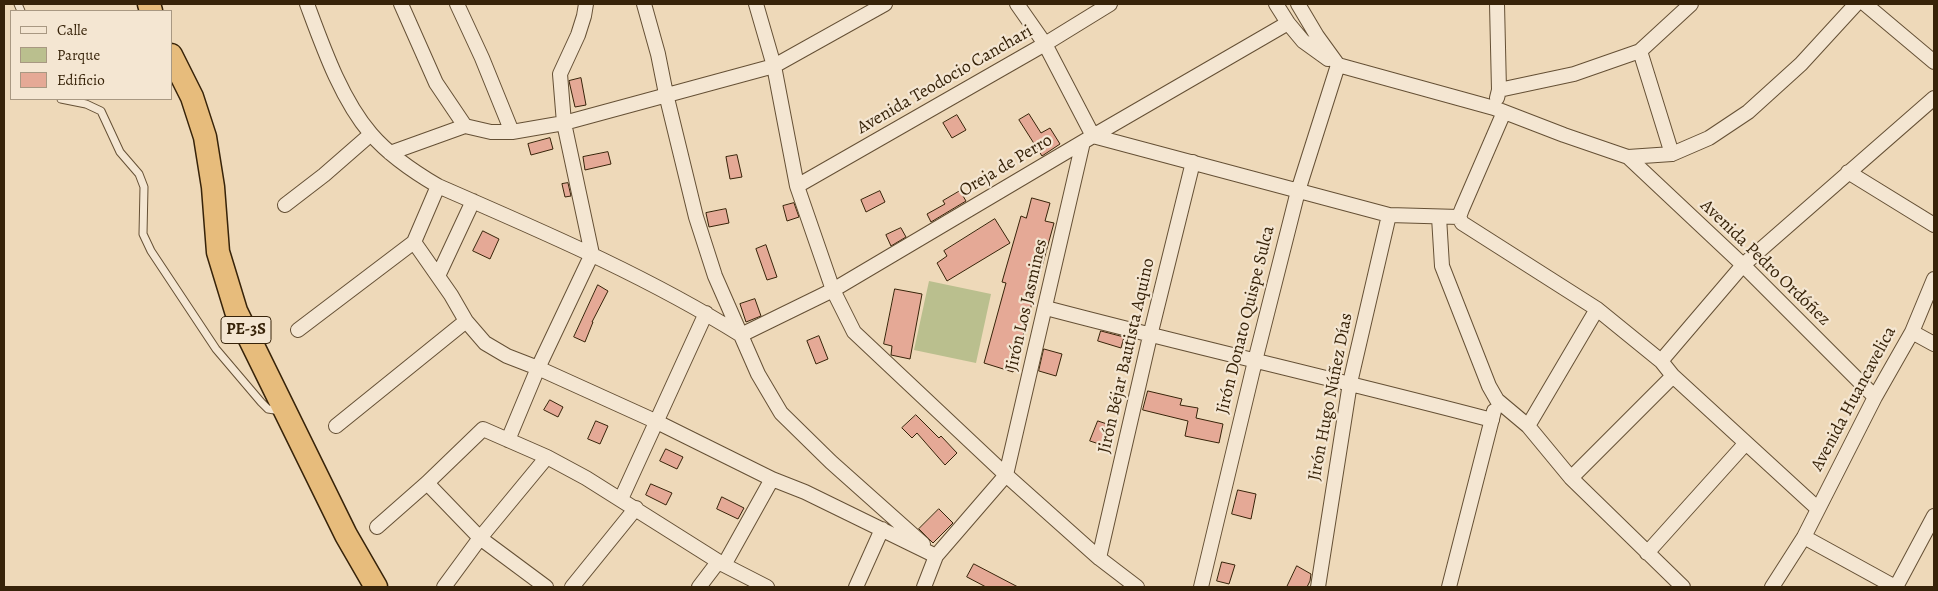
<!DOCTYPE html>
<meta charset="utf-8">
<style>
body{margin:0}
#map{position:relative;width:1938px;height:591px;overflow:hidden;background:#eed9b9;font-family:Alegreya,serif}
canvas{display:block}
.frame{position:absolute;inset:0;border:5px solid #372309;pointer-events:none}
.legend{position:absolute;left:10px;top:10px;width:162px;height:90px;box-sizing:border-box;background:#f4e6d2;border:1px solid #a89882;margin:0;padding:6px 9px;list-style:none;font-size:15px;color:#372309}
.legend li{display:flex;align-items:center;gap:10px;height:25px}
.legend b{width:25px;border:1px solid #a89882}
</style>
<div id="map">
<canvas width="1938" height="591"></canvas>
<div class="frame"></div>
<ul class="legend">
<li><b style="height:6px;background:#f4e6d2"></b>Calle</li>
<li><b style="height:14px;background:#babf8e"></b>Parque</li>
<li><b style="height:14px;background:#e5a996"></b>Edificio</li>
</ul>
</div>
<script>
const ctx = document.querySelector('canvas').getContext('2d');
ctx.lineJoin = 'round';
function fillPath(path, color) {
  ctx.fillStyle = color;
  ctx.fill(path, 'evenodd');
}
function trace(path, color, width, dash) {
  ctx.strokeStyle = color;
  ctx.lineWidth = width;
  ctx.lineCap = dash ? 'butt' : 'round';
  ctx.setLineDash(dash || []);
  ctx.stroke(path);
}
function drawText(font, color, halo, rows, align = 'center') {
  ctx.font = font + ' Alegreya,serif';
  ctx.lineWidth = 4.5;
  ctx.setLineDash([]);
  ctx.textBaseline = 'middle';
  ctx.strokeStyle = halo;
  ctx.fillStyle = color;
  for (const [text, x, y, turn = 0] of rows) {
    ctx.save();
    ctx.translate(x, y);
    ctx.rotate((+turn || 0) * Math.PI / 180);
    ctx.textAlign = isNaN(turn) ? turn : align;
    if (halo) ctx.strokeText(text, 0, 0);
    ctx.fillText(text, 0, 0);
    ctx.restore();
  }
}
const green = new Path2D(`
 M929,281L991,294L976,363L914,350Z`);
const building = new Path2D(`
 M581,78L586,105L575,107L569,81Z
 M1029,114L1041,133L1050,128L1060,144L1042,156L1019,120Z
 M957,115L966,130L952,138L943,123Z
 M550,138L553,149L531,155L528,144Z
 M608,152L611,164L585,170L583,157Z
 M737,155L742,177L730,179L726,157Z
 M568,183L571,196L565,197L562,184Z
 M880,191L885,202L866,212L861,200Z
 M960,191L966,201L931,222L927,214L945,204L943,201Z
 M1032,198L1050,203L1045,221L1054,223L1013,372L984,363L1006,283L1002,282L1021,216L1026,218Z
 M794,203L799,217L787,221L783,206Z
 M726,209L729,223L709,227L706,213Z
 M995,219L1010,243L947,281L937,263L947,256L944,251Z
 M901,228L906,237L891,246L886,235Z
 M483,231L499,239L490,259L473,251Z
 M766,245L777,277L767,280L756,249Z
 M598,285L608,291L592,322H593L585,342L574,337Z
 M895,289L922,294L910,359L891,355L892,346L884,344Z
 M755,299L761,316L746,322L740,304Z
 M1101,331L1124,337L1121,348L1098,341Z
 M819,336L828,359L816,364L807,341Z
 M1044,349L1062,354L1056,376L1039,371Z
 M1148,391L1182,399L1180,405L1198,408L1196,418L1223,424L1219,443L1185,436L1188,421L1143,410Z
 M550,400L563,407L558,417L544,410Z
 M916,415L939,438L941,436L957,453L945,465L917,433L912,438L902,428Z
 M596,421L608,426L600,444L588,439Z
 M1098,421L1110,425L1102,445L1090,441Z
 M666,449L683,457L677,469L660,461Z
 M651,484L672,493L666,505L646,495Z
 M1238,490L1256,494L1251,519L1232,514Z
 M722,497L744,508L738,519L717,509Z
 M939,509L953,523L933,543L919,529Z
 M1222,562L1235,565L1229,584L1217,581Z
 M974,564L1018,587H986L967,577Z
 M1297,566L1311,574L1310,581L1307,587H1287Z`);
const service = new Path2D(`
 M18,4L21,11
 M61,99L86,104L101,111L120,152L139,174L144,187L143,234L151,251L216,349L261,402L268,409L281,411`);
const minor = new Path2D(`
 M307,4C323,47 341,99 371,134C389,155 414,172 438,186C541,231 645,275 741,335L833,290L1093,136L1288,23
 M401,4L436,83L465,126
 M457,4L482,58L512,132
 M644,4L658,54L666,94L696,217L715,276L758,374L781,413L831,462L923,544
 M756,4L774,66L797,186L833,290L854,332L1006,475L1099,558L1137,587
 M1017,4L1045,44L1093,136L1389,215L1459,217
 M1276,4L1288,23L1303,41L1328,59
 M1298,4L1317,36L1338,65L1494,108L1564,135L1628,157L1672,154L1709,138L1748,112L1801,64L1856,4
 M1497,4L1499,90L1497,98
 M1865,4L1934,62
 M1640,51L1672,154
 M1499,90L1574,74L1640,51L1691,4
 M1504,112L1462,209L1459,217L1462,223L1597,309L1661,361L1673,376L1817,508
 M390,153L465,126L491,132H512L564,123L774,66L885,4
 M1628,157L1743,265L1875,397
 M1848,172L1934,225
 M797,186L1045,44L1110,4
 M285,205L324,175L371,134
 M1439,217L1442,266L1489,386L1497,400L1528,426L1571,478L1683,587
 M414,242L438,186
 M438,276L473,201
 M1046,308C1194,347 1344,381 1492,420
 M298,330L414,242L451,295L466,321L485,343L507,356L538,368L655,421L772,479L805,492L936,556
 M1912,332L1934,344
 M1661,361L1743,265L1934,98
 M336,426L466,321
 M1528,426L1597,309
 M508,440L538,368L592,254L564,123L560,74L578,35L584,16L586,4
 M1571,478L1673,376
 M427,483L480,538L546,587
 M621,499L706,313
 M377,527L427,483L483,429L547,457L586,478L724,565L767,587
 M1804,537L1895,587
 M1647,553L1745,444
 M1099,558L1150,336L1193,162
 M724,565L772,479
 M444,587L480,538L547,457
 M572,587L636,508
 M699,587L718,562
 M856,587L882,529
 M924,587L936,556L1006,475L1083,142
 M1201,587L1255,361L1298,191L1338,65
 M1318,587L1350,383L1389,215
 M1449,587L1494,411
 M1772,587L1804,537L1875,397L1912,332L1934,279
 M1896,587L1934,516`);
const trunk = new Path2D(`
 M149,4L151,11
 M171,55L192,97L205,137L213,187L218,252L236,311L346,535L376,587`);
const shields = [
 [246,330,50]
];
const shieldNames = [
 ["PE-3S",246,330]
];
const streetNames = [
 ["Avenida Teodocio Canchari",945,80,-30],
 ["Oreja de Perro",1006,166,-31],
 ["Avenida Pedro Ordóñez",1765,263,44],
 ["Jirón Los Jasmines",1027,305,-77],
 ["Jirón Donato Quispe Sulca",1246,320,-76],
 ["Jirón Béjar Bautista Aquino",1127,356,-77],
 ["Jirón Hugo Núñez Días",1331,397,-79],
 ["Avenida Huancavelica",1854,399,-62]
];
fillPath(green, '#babf8e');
fillPath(building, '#e5a996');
trace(building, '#372309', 1);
trace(service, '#655035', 9);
trace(minor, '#655035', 16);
trace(trunk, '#372309', 25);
trace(service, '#f4e6d2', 7);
trace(minor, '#f4e6d2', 14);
trace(trunk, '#e7bc7c', 22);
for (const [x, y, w] of shields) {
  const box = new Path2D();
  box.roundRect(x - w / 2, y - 13.5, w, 27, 4);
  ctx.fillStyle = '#f4e6d2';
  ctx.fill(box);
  trace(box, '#372309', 1);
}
drawText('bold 16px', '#372309', null, shieldNames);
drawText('18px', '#372309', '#f4e6d2', streetNames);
</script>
